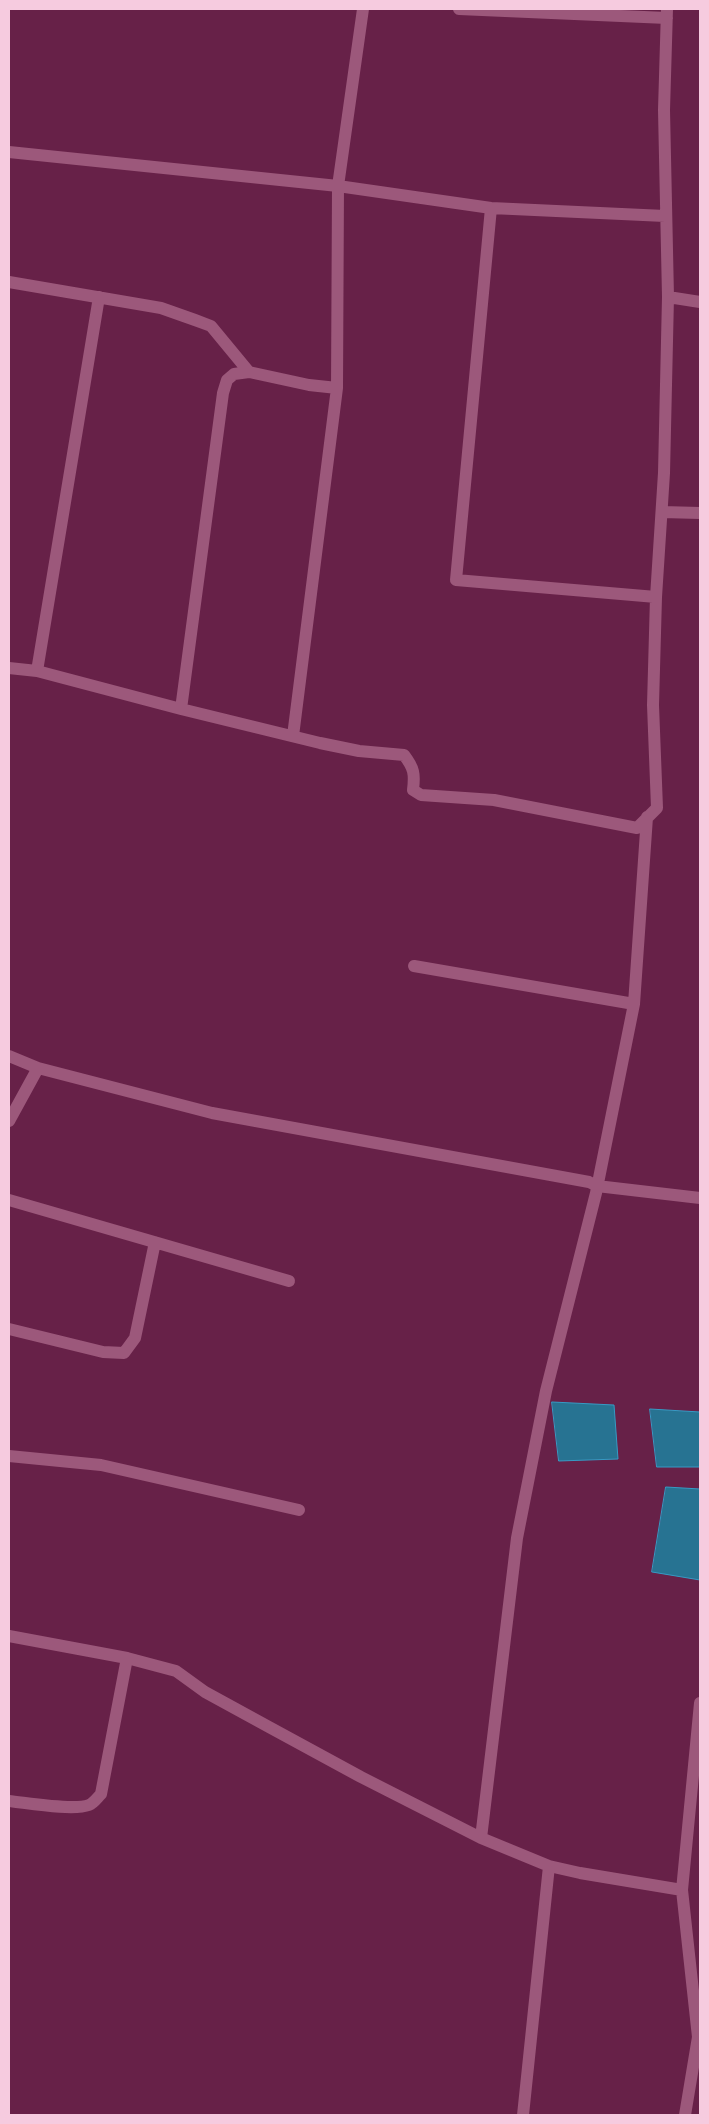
<!DOCTYPE html>
<style>
body{margin:0}
#map{position:relative;width:709px;height:2124px;overflow:hidden;background:#672148;font-family:"Space Grotesk",sans-serif}
canvas{display:block}
.frame{position:absolute;inset:0;border:10px solid #f6cbdf;pointer-events:none}
</style>
<div id="map">
<canvas width="709" height="2124"></canvas>
<div class="frame"></div>
</div>
<script>
const ctx = document.querySelector('canvas').getContext('2d');
ctx.lineJoin = 'round';
function fillPath(path, color) {
  ctx.fillStyle = color;
  ctx.fill(path, 'evenodd');
}
function trace(path, color, width, dash) {
  ctx.strokeStyle = color;
  ctx.lineWidth = width;
  ctx.lineCap = dash ? 'butt' : 'round';
  ctx.setLineDash(dash || []);
  ctx.stroke(path);
}
const building = new Path2D(`
 M552,1402L614,1405L618,1459L559,1461Z
 M650,1409L700,1412V1467H657Z
 M666,1487L700,1489V1580L652,1572Z`);
const minor = new Path2D(`
 M459,9L667,18
 M9,152L338,186L491,208L665,216
 M491,208L456,580L656,597
 M9,282L161,308L195,320L211,326L249,372
 M668,297L700,302
 M662,512L700,513
 M9,668L37,671L181,709L320,743L359,751L404,755C414,768 415,774 413,790L421,795L494,800L637,828L657,808L653,705L656,597L664,473L668,297L664,110L667,9
 M37,671L99,297
 M181,709L223,393L227,380L234,374L249,372L309,385L337,388L338,186L363,9
 M293,736L337,388
 M414,966L634,1004
 M9,1056L38,1068L212,1113L589,1182L597,1186L700,1198
 M9,1121L38,1068
 M9,1200L289,1281
 M9,1329L103,1352L124,1353L135,1338L155,1242
 M9,1456L101,1465L299,1510
 M9,1636L127,1658L176,1671L205,1692L269,1727L361,1777L481,1838L549,1866L580,1873L682,1890L700,1703
 M9,1801C28,1803 73,1811 89,1805C94,1803 97,1798 101,1794L127,1658
 M481,1838L517,1538L546,1391L596,1193L634,1004L647,817
 M682,1890L698,2037L700,2038
 M523,2115L549,1866
 M685,2115L698,2037`);
fillPath(building, '#277392');
trace(building, '#369bc4', 1);
trace(minor, '#9c587b', 12);
</script>
